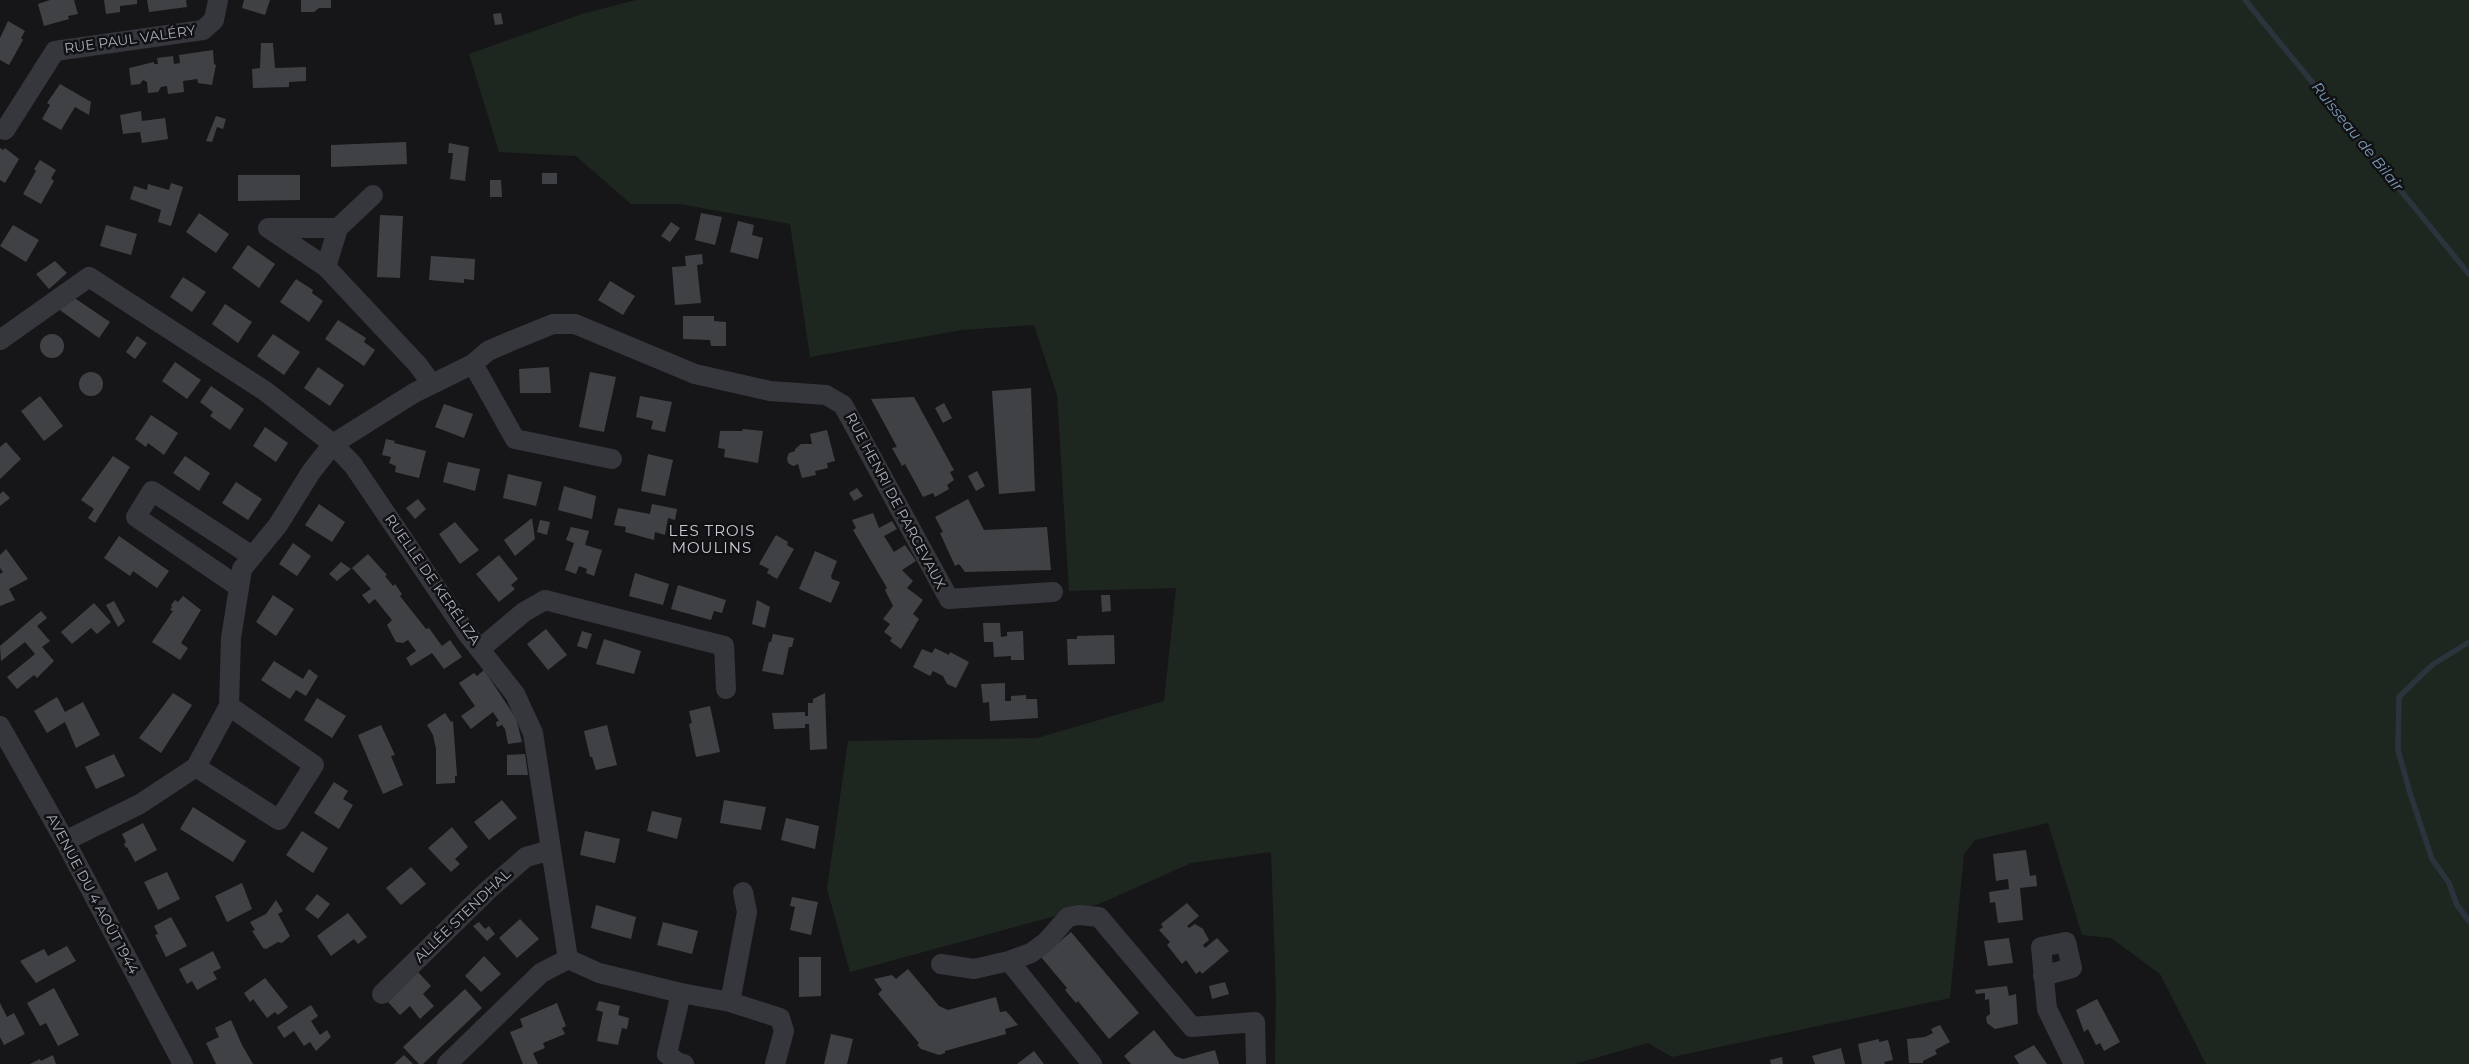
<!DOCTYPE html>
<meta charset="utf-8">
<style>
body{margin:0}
canvas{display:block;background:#161618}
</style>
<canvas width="2469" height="1064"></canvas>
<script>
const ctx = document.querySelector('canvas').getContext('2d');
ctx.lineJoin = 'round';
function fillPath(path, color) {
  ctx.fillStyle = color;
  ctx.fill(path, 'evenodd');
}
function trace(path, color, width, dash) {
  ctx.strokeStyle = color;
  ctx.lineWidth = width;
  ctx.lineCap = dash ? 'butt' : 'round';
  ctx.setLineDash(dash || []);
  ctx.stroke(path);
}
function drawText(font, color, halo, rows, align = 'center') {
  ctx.font = font + ' Montserrat,sans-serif';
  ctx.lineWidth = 5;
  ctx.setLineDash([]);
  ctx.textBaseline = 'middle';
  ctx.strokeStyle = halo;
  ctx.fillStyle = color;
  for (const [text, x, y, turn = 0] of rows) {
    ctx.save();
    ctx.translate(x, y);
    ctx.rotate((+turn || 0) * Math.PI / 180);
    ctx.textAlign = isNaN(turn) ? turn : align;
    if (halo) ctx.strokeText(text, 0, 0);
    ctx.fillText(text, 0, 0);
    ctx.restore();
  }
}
const green = new Path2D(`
 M636,0H2469V1064H2206L2160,974L2111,938L2082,935L2048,823L1975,840L1964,854L1950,998L1672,1057L1648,1043L1575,1064H1275L1276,994L1271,852L1191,863L1099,904L850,972L827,889L848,741L1037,738L1164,701L1176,588L1069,591L1057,395L1034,325L962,330L810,357L790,224L680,204H631L576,156L499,152L469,54L582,14Z`);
const stream = new Path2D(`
 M2245,0L2469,274
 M2469,642L2432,665L2399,697L2398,750L2410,793L2432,859L2449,883L2457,905L2469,921`);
const building = new Path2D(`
 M50,0H74L78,14L68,16L69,19L44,26L38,4Z
 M104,0H137V4L120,6V12L106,14Z
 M147,0H186L187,7L149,12Z
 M244,0H270L265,15L242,8Z
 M301,0H331V8H319L314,12H301Z
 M501,13L503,24L495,25L493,14Z
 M8,21L25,31L21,38L23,40L9,65L0,60V38Z
 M261,43H273L275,68L306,67V81L289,82V87L253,88L252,69L260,68Z
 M213,50L214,64L216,65L212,85L198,83L197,79L183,81L184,92L168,94L167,86L161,87L158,92L148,93L147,82L143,80L140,84L131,85L129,68L154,62V64H158L157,58L173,56L174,64L180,63L179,55Z
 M60,84L91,102L89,115L75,107L61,130L42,119L50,105L47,103Z
 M141,111L142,121L165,118L168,139L142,143L140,132L123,134L120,115Z
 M216,116L226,119L223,129L217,127L212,142L206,141Z
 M406,142L407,164L331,167V145Z
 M449,143L469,147L465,181L450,179L453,153H448Z
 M0,148L3,150L5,148L19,159L5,183L0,180Z
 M40,160L56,170L51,178L54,181L41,204L23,194L36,171L34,169Z
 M542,173H557V184H542Z
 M238,175H300V200L238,201Z
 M490,180H501L502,197H490Z
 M171,183L183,187L171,226L158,222L161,210L130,199L134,186L147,190L148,184L169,190Z
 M199,213L229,234L216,253L186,232Z
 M701,213L722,217L715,245L695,240Z
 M380,215L403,216L400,278L377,277Z
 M738,221L754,225L752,235L763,238L758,259L730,252Z
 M671,222L680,228L670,242L661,236Z
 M13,225L39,240L26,262L0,246Z
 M106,225L137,234L131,255L100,246Z
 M248,245L275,264L259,288L232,268Z
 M702,254L703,264L697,265L701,303L675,305L672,267L686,266L685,256Z
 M431,256L475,259L474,280L464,279V283L429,280Z
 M55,261L67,273L49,289L36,274Z
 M183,277L206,292L192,312L170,297Z
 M296,279L313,290L312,293L323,301L309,322L280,302Z
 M610,281L635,296L623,315L598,300Z
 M73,297L110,322L99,338L57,308Z
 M225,304L252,322L238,343L212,324Z
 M683,316H714V321L726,322V346H711L710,340L683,339Z
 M338,320L366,338L364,342L375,350L364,366L325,339Z
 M40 346a12 12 0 1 1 24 0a12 12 0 1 1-24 0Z
 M273,334L300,352L284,375L257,356Z
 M137,336L147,343L135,359L126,352Z
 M175,362L201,380L187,399L162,381Z
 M318,367L344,385L330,406L304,388Z
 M549,367L551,393H520L519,369Z
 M79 384a12 12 0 1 1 24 0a12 12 0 1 1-24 0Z
 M590,372L616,377L604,432L579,427Z
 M211,386L244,409L230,430L210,416L213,412L200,402Z
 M1031,388L1035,491L999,494L992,391Z
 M40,396L63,426L44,441L21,411Z
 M640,396L672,402L665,432L651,429L653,421L636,417Z
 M914,397L954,470L950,472L954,480L947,485L949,489L935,497L933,493L923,497L905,464L902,466L892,448L897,447L871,399Z
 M944,403L952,418L943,423L935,408Z
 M444,404L473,414L464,438L435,427Z
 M151,415L178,433L164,455L148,443L146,447L135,439Z
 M265,427L288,443L276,462L253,446Z
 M743,429L763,431L758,463L724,457L725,449L718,448L720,431H742Z
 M827,430L835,461L827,463L828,468L815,471L816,475L802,478L798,464L793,466L788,463L787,458L789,453L795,451V449L801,444H812L810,434Z
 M386,439L395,441L394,443L426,451L419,478L395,472L396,466L389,463L391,457L382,455Z
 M6,442L21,459L0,479V447Z
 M648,454L673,460L665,496L641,491Z
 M113,456L130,467L95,523L88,518L94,509L81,500Z
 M185,456L210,473L199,491L173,473Z
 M448,462L480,469L475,491L443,482Z
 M977,471L985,486L976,491L968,476Z
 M508,474L542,482L536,506L503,498Z
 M236,482L262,499L248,520L222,503Z
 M564,486L596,496L592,519L558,510Z
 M857,488L863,496L854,501L849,493Z
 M3,491L10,498L0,506V494Z
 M418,499L426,509L415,519L406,508Z
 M968,499L984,530L1047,527L1051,570L965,572L959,564L955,566L940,533L943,532L935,517Z
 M319,504L345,522L332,542L305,525Z
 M652,504L677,509L675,520L668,518L665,535L655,532L654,540L625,532L626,527L614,525L618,508L650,514Z
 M873,513L879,528L892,521L897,529L884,536L894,552L905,545L916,561L902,570L913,581L907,588L923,600L913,614L919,619L901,649L890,641L892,638L884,632L890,624L883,619L893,606L885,590L887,588L853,530L856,528L852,520Z
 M532,518L535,539L515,556L504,540Z
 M540,520L550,522L547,535L537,532Z
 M455,522L479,550L460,564L439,534Z
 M571,527L589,531L585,545L602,550L594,576L586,573L587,569L579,566L576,574L565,570L574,543L566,540Z
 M776,535L788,542L787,545L794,549L777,579L767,573L769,569L759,564Z
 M119,536L169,571L157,588L133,571L130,576L104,558Z
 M293,543L311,556L297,576L279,564Z
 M6,549L28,579L9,589L15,600L0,606V574L3,572L0,568V555Z
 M815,551L837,561L831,576L832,579L840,582L831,603L799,589Z
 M368,554L387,575L385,576L393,586L395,584L402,594L400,596L426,629L429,628L442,646L450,640L462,657L444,669L432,653L411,666L406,658L416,651L408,640L403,643L396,642L387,625L392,620L375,599L369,604L362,595L371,589L352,568Z
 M499,555L518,579L511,585L515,589L499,602L476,574Z
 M341,562L351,569L337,581L329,574Z
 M635,573L669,584L663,605L629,596Z
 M678,585L726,600L722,613L714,611L711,620L671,609Z
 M273,595L294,609L276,636L256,622Z
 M1101,595H1110L1111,611L1102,612Z
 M183,596L201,610L181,643L188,648L180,660L152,642L173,611L170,610L172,607L171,605L175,600L178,602Z
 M757,600L770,607L765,628L752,624Z
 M114,601L125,621L118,627L106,605Z
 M94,603L111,622L97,634L91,628L72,644L61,632Z
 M41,611L47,618L37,626L50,641L42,647L54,661L37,678L34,675L17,689L7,677L35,654L25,642L1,661L0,646Z
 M983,623H1000L1001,637L1007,636V632L1023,631L1024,660H1011V656L994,657L993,642H984Z
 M546,629L567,655L548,670L527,644Z
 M582,631L592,634L587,649L577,646Z
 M773,634L794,638L792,647H789L783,675L762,671L769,642H771Z
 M1114,635L1115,664L1068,665L1067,639H1077V636Z
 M604,639L641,651L634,674L596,664Z
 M935,648L949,655L950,652L969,662L956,688L947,684L943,676L933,671L930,676L913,667L922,649L932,653Z
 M274,661L303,679L309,669L318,676L306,696L296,690L290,699L261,680Z
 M484,670L516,718L522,742L508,744L505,729L502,725L497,727L496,722L499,721L493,712L471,729L461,716L475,706L459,683L474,673L477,676Z
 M1005,683V701H1011V696L1026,695V699H1037L1038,718L990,721L989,702L983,703L981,684Z
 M173,693L192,705L161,753L139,738Z
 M825,693L827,749L810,750L809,724H805V728L774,729L772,713L805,712V716H808V703H813V699Z
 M57,697L65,712L83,702L100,735L76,748L65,722L47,733L34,711Z
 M317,698L346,716L332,738L304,720Z
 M710,706L720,752L696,757L689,724L692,723L689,711Z
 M445,713L451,722L453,721L457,776H455V783L436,784V749L433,735L427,725Z
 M381,725L395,755L391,756L403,785L383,794L358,735Z
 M607,725L617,765L596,770L592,757H590L584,731Z
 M114,754L125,776L96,789L85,767Z
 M525,754L528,775H507V755Z
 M334,782L348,791L343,799L353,805L339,829L314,813Z
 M502,800L517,818L489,840L474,822Z
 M724,800L766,807L761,830L720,823Z
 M193,807L246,841L233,862L180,829Z
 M652,811L682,818L677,839L647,831Z
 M786,818L819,826L815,849L781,840Z
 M143,823L157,850L135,862L127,847L126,848L124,844L126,842L122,834Z
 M452,827L468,847L455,859L460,864L451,872L428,848Z
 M302,831L328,848L313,873L286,855Z
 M585,831L620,839L615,863L580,855Z
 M2026,850L2030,876L2036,875L2037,886L2020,888L2023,920L1998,923L1995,902L1990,903L1989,892L2009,889L2008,879L1996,881L1993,854Z
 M411,867L426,884L401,905L386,888Z
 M167,872L180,899L158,910L144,882Z
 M242,883L252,909L227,922L215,896Z
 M317,894L330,904L318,919L305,909Z
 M792,897L818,902L811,935L790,930L795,907L790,906Z
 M276,900L283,911L278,914L290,936L282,943L278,942L266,949L263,948L252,931L255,930L250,922L266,914Z
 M1187,903L1199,916L1187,926L1189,928L1195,924L1203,929L1209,940L1203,945L1205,948L1217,938L1229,951L1202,974L1200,971L1196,974L1186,960L1182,964L1167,945L1170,942L1159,930L1163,927L1161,924Z
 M596,905L636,917L631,939L591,928Z
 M348,913L367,937L358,944L354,939L331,956L317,936Z
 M171,917L187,946L166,957L155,935L158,934L154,926Z
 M520,919L539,939L517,958L499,938Z
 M479,922L485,929L489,926L495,934L487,941L473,926Z
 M663,922L698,931L692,954L657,945Z
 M1071,932L1139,1013L1109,1039L1078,1001L1076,1003L1065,990L1067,988L1041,957Z
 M2009,938L2013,963L1988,966L1984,941Z
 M67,946L76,961L36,983L20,961L44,949L48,956Z
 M213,951L221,968L213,972L217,979L197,990L192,981L187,984L179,969Z
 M484,956L501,974L481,992L465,976Z
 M799,957H821V996L799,997Z
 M908,969L939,1006L948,1010L996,997L1000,1012L1006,1011L1018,1025L1005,1029L1006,1034L945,1051V1053L939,1055L921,1049L917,1045L919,1043L878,994L882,990L874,979L892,975L896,979Z
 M418,972L431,986L423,994L434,1006L420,1019L410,1006L400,1015L388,1002Z
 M265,978L288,1007L278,1015L275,1012L267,1018L253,999L250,1002L244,993Z
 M1225,982L1229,994L1212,999L1209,986Z
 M2007,986L2009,996L2016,994L2018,1024L1995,1029L1987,1023L1986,1017L1990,1014L1989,999L1985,1000V993L1976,994L1975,990Z
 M54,988L79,1035L58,1046L46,1023L40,1026L27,1003Z
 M465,989L482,1008L423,1064H419L403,1047Z
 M2097,999L2120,1042L2104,1051L2100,1043L2096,1045L2088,1029L2084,1032L2076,1010Z
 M599,1001L620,1006L618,1015L629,1018L627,1029L622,1028L618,1045L597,1041L603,1012L596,1010Z
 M0,1003L7,1017L14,1013L25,1034L4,1045L0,1037Z
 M557,1003L566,1026L562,1028L565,1034L543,1043L545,1048L533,1053L538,1064H523L510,1032L523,1027L520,1019Z
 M311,1005L318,1016L311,1021L320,1035L327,1030L331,1037L316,1051L310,1042L304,1046L294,1031L284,1038L277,1027Z
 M231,1020L242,1045L253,1064H216L206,1043L219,1037L215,1028Z
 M1940,1025L1950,1042L1935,1050L1937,1054L1923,1061V1063H1909L1907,1039L1925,1037L1933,1033L1931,1029Z
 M1154,1030L1175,1056L1183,1059L1215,1050L1219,1064H1131L1124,1056Z
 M831,1034L853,1039L847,1064H824Z
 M1879,1039V1042L1888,1040L1893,1060L1884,1062L1885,1064H1862L1858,1044Z
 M2034,1045L2047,1064H2019L2014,1056Z
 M1841,1048L1845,1064H1815L1812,1056Z
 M1034,1051L1044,1064H1017Z
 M53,1055L56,1064H30L40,1059L41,1061Z
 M404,1055L413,1064H394Z
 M1782,1057L1783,1064H1771L1770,1060Z`);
const minor = new Path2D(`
 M5,130L55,51L203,30L214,20L218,0
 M338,228H268L326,267L338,228L373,195
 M326,267L418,365L431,383
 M0,340L89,277L265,391L333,444L353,465L466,632L515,694L533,733L568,959
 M473,364L515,439L612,459
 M239,587L136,517L152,491L252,556
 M480,649L524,612L545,600L724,646L726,689
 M0,726L65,841L183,1064
 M196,767L279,820L314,765L229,706
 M65,841L140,804L196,767L229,706L231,638L242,569L278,525L311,472L333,444L414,393L473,364L488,351L511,341L553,324H575L695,374L770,391L826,395L843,405L949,599L1053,592
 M568,959L599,973L681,993
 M1009,961L1092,1064
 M941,964L974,969L1009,961L1031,953L1046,942L1068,917L1079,915L1099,917L1192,1027L1255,1022L1256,1064
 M2043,976L2072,968L2066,942L2041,947L2047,1009L2074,1064
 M382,994L487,891L526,857L551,850
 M730,1002L747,912L743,892
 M447,1064L541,973L568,959
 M684,1064L677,1062L667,1054L681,993L730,1002L780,1018L784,1031L775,1064`);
const streetNames = [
 ["RUE PAUL VALÉRY",130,40,-8],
 ["RUE HENRI DE PARCEVAUX",895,501,62],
 ["RUELLE DE KERÉLIZA",432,580,55],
 ["AVENUE DU 4 AOÛT 1944",92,894,62],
 ["ALLÉE STENDHAL",463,916,-44]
];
const waterNames = [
 ["Ruisseau de Bilair",2357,137,51]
];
const neighbourhoodNames = [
 ["LES TROIS",712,532],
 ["MOULINS",712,549]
];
fillPath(green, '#1d261f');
trace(stream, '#2b343d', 5.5);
fillPath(building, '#404145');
trace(minor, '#36373d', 20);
drawText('14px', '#a7acb9', '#111113', streetNames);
drawText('italic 15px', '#7c9ab6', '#111113', waterNames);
ctx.letterSpacing = '1px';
drawText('15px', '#c8cbd4', '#111113', neighbourhoodNames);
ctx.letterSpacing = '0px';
</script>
